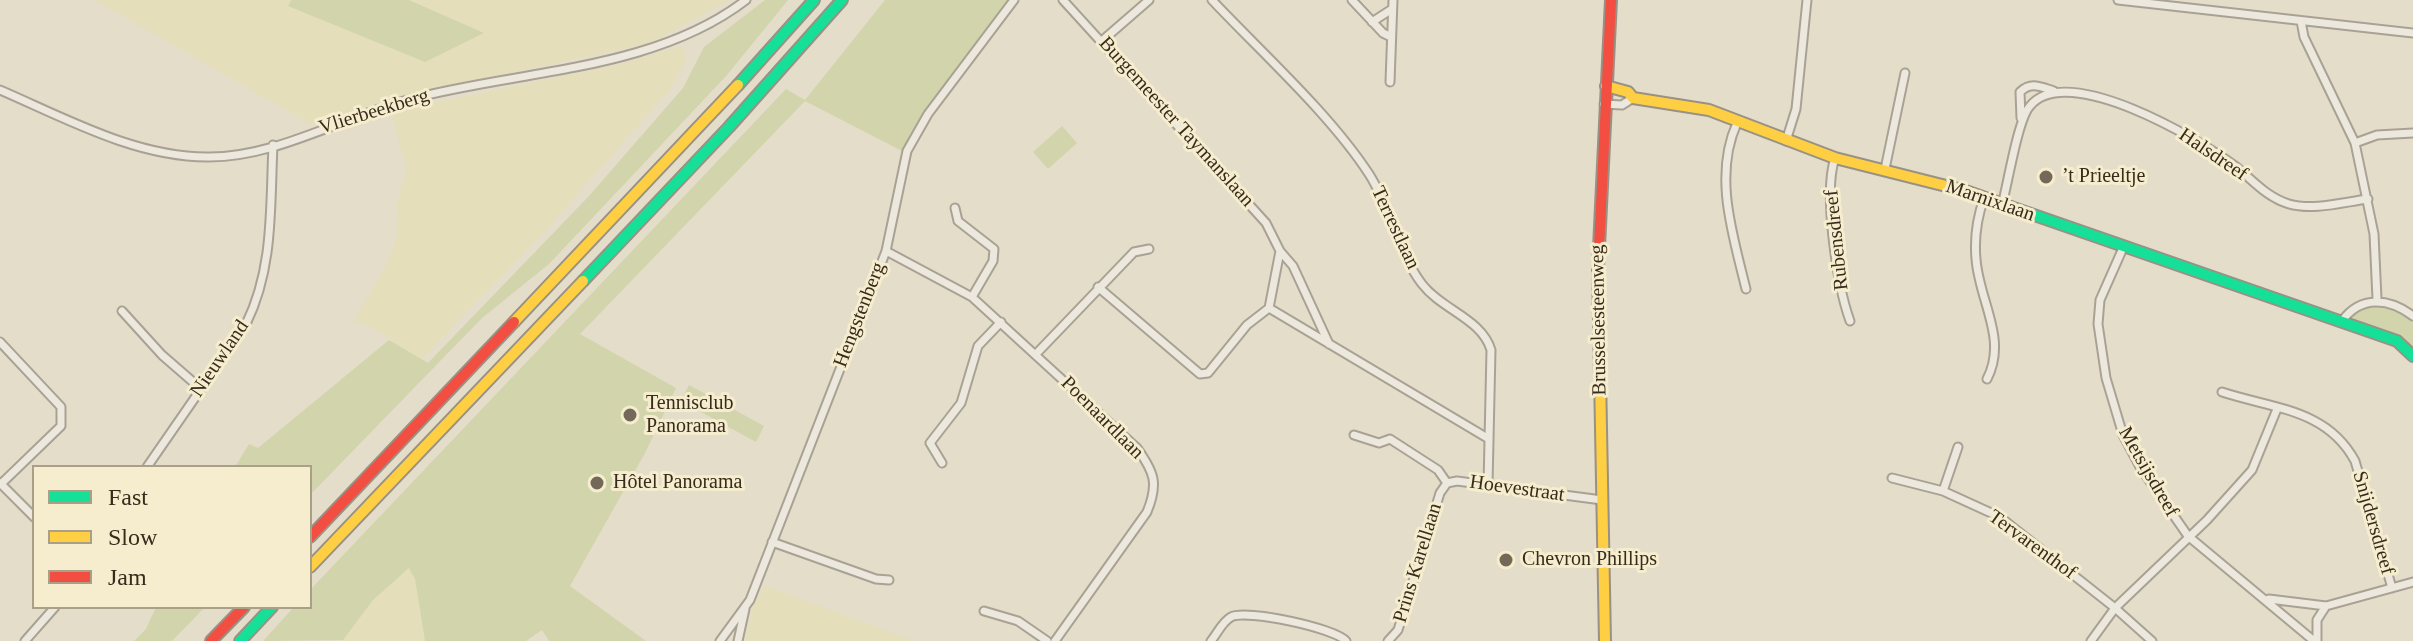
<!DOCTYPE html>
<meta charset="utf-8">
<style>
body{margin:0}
#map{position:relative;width:2413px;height:641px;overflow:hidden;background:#e4ddca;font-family:Georgia,serif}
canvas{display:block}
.legend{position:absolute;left:32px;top:465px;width:280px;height:144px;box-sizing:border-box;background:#f6edcf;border:2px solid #aa9f87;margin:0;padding:10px 14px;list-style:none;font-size:24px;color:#372b1c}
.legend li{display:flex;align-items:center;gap:16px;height:40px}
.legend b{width:40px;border:2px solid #aa9f87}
</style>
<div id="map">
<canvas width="2413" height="641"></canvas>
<ul class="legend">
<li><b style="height:10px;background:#16e098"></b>Fast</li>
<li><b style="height:10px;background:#ffcf43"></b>Slow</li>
<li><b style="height:10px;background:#f24e42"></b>Jam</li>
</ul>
</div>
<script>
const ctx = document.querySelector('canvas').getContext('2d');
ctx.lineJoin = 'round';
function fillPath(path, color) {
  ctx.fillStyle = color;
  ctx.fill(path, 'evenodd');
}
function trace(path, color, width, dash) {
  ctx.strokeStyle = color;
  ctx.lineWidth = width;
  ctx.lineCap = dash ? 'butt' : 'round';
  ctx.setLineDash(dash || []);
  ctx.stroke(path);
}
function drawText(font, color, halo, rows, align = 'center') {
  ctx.font = font + ' Georgia,serif';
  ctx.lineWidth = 6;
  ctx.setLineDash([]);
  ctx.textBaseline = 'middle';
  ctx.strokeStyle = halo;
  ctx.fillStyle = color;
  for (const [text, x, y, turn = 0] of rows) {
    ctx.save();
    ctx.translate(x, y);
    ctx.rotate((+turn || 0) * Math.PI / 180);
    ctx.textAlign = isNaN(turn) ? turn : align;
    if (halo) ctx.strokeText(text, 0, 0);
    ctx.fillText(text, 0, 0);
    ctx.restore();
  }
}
const farmland = new Path2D(`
 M95,0H291L288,5L425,62L483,33L409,0H729L650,43L399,96L312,125Z
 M682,46L686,60L671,88L545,231L421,359L376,330L354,321L388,262L397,235L398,199L407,171L391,112L621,64Z
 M409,567L415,579L425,641H340L373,600Z
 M765,586L915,641H744L754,604Z`);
const green = new Path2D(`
 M291,0H409L484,33L425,62L288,6Z
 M765,0H788L727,75L549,264L482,318L310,495V467H235L249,444L258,448L389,340L428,363L589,196L683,88L704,47Z
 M885,0H1010L921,116L902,151L805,101L580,334L676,388L645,453L570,586L646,641H549L542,630L526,641H425L415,579L409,568L373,600L343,640L263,641L294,607H310V590L786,89L805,100Z
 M1062,126L1077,143L1048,169L1033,152Z
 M2369,306L2393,310L2413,320V347L2352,319L2355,311Z
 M689,385L764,426L756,442L681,401Z
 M156,607H205L172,641H134L146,629Z`);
const street = new Path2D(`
 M1063,0L1266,223L1280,251L1269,308L1489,439
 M1212,0C1262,53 1329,113 1369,174C1391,208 1397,251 1422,284C1442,310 1482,319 1491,350L1488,485
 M1352,0L1383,33L1391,37
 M2118,0L2413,33
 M2301,21L2304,37L2355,143L2374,234L2377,299
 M1372,22L1392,9
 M1103,40L1149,0
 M1390,82L1393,0
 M0,90C65,118 135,157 207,157C276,158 344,116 411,99C520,70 654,71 746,0
 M1604,104L1622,105L1633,98
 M2021,118L2020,92C2031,81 2041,87 2054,91
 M1737,123C1713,176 1733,235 1746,289
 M1786,141L1796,109L1807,0
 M2355,143L2377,135L2413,133
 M1835,158C1823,192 1837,285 1850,321
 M1885,169L1905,73
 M1984,198C1977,218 1974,237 1976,259C1979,301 2008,339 1987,379
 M2002,205C2008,183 2018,119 2030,106C2067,61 2199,139 2235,166C2253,180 2266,197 2289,204C2313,211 2344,202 2368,199
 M955,208L958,221L994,249L993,261L972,297
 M2123,248L2100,300L2098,324L2106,378L2123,435L2140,467L2188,536L2314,641
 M886,251L972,297L1137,448C1154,472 1159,483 1147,512L1055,641
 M1280,251L1293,266L1329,344
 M1098,287L1200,374L1208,373L1247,325L1269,308
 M122,311L162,355L200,388
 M2342,321C2361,295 2389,298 2413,316
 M0,342L61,407V426L1,484
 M1036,354L1134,252L1149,249
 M2222,392C2274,409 2327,409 2355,461L2392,588
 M1354,435L1379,443L1390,439L1438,470L1447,483
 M942,463L930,443L961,403L978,346L1001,322
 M147,467L246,324C274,268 270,206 273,145
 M1892,478L1943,491L2000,517L2115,608L2091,641
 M0,483L34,517
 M1447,483L1457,481L1602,500
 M1943,491L1958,447
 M772,542L876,579L889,580
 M2269,599L2326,606L2413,582
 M984,611L1018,621L1047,641
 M25,641L55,607
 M720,641L750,600L886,251L907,151L928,114L1014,0
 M738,641L745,609
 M1211,641C1217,634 1222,622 1231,617C1246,609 1335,628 1346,641
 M1388,641L1398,630L1440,493L1447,483
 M2152,641L2115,608L2207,520L2252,470L2277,409
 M2317,641V620L2326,606`);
const fast = new Path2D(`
 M738,85L814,0
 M2011,207L2397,341L2413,356
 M583,281L729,127L842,0
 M240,641L272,607`);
const slow = new Path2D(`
 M1606,86L1628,92L1633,98L1709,110L1835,158L1966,191L2011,207
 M1598,268L1605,641
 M514,322L738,85
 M310,567L583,281`);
const jam = new Path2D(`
 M1598,268L1611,0
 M310,537L514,322
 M211,641L244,607`);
const markers = [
 [2046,177,8,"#746959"],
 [630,415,8,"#746959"],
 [597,483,8,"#746959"],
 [1506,560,8,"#746959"]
];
const streetNames = [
 ["Vlierbeekberg",374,112,-17],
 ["Burgemeester Taymanslaan",1176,122,48],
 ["Halsdreef",2213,155,34],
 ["Marnixlaan",1990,201,19],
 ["Terrestlaan",1395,228,65],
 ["Rubensdreef",1837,240,-96],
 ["Hengstenberg",860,315,-69],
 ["Brusselsesteenweg",1599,320,-91],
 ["Nieuwland",220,359,-56],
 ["Poenaardlaan",1102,418,45],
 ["Metsijsdreef",2148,472,60],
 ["Hoevestraat",1517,489,8],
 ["Snijdersdreef",2373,523,74],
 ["Tervarenthof",2032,545,36],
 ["Prins Karellaan",1418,563,-73]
];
const poiNames = [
 ["’t Prieeltje",2062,177],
 ["Tennisclub",646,404],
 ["Panorama",646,427],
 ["Hôtel Panorama",613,483],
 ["Chevron Phillips",1522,560]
];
fillPath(farmland, '#e5deba');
fillPath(green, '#d2d4ac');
trace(street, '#a9a294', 11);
trace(fast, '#999184', 14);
trace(slow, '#999184', 14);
trace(jam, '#999184', 14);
trace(street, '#ece8dd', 7);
trace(fast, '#16e098', 10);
trace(slow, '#ffcf43', 10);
trace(jam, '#f24e42', 10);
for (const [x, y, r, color] of markers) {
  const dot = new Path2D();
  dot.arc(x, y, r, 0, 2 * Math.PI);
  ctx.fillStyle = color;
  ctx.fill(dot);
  trace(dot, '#f6edcf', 3);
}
drawText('20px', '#372b1c', '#f6edcf', streetNames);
drawText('20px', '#372b1c', '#f6edcf', poiNames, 'left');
</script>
